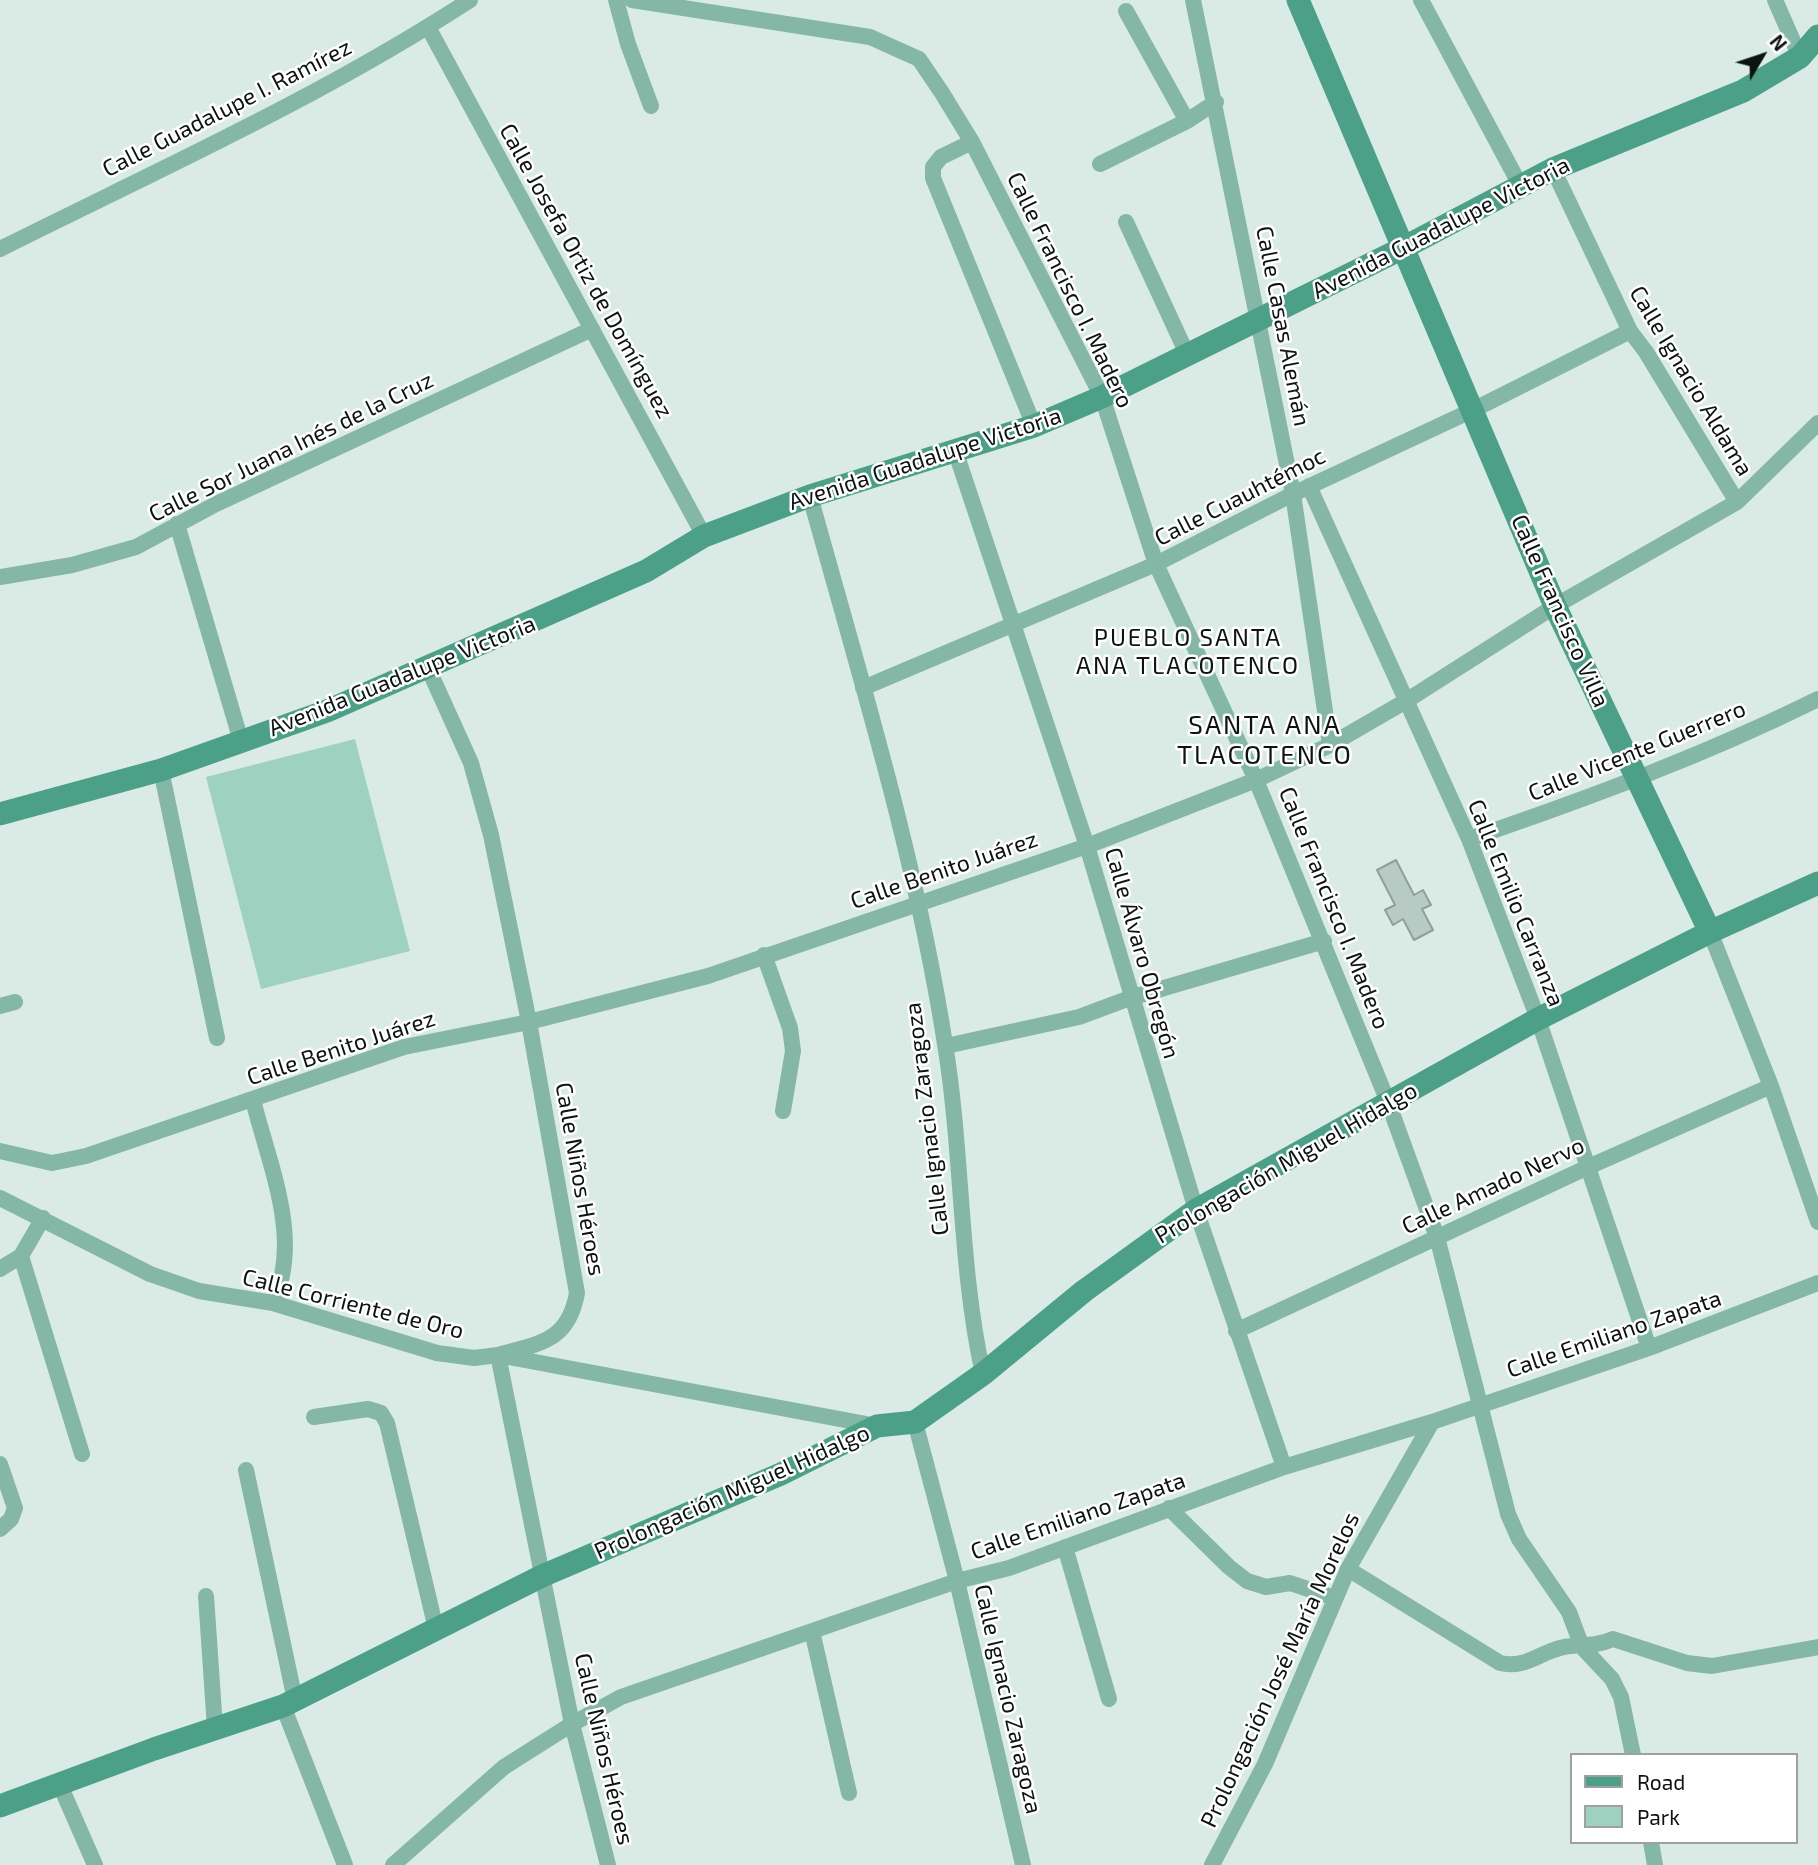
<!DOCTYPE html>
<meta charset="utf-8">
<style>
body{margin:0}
#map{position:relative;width:1818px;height:1865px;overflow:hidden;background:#d9ebe4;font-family:"Exo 2",sans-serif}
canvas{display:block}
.legend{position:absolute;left:1570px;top:1753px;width:228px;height:91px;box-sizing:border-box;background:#fff;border:2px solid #9ea1a0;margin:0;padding:9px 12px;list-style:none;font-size:21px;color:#0d1311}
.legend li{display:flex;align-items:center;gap:14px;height:35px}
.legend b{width:35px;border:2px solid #9ea1a0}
.north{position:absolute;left:1727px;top:21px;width:70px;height:70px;-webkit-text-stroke:5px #fff;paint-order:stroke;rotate:51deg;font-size:19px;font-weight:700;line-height:28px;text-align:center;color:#0d1311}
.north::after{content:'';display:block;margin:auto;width:24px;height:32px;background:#0d1311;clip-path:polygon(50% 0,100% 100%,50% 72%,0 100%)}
</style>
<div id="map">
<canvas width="1818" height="1865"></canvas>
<ul class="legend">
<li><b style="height:9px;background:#4ba087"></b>Road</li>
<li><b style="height:19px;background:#9ed1c0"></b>Park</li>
</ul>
<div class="north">N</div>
</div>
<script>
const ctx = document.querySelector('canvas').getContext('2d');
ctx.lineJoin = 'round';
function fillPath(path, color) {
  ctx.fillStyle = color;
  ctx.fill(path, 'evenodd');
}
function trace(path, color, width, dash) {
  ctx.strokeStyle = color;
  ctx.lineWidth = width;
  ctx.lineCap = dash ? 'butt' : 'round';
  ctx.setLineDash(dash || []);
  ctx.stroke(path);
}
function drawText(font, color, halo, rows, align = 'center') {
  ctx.font = font + ' "Exo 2",sans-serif';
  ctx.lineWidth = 5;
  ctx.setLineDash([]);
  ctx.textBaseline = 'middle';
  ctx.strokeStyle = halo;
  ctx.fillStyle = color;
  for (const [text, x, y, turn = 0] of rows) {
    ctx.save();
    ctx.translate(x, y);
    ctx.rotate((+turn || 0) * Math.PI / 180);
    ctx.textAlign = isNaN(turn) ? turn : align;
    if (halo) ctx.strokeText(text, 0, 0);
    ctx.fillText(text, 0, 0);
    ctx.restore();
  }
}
const green = new Path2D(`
 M355,739L410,951L261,989L206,777Z`);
const building = new Path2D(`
 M1396,860L1414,895L1423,890L1431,905L1422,909L1433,930L1414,940L1403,919L1393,925L1385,910L1395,905L1377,870Z`);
const street = new Path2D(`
 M616,0L628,44L651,106
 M632,0L870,37L919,59L942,93L972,142L1102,397L1156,564L1256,780L1388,1102L1437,1237L1508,1514L1519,1539L1569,1612L1582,1647L1612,1679L1621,1697L1633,1755
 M1193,0L1293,494L1330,745
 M1421,0L1520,185
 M1775,0L1800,57
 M1126,11L1187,121
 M428,27L704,536
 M972,142L941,157L933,167V178L1034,426
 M1100,164L1187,121L1216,102
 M1553,169L1630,331L1646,352L1737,502
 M1126,222L1187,354
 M0,249C158,170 321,97 470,0
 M956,453L1087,846L1196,1210L1284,1467
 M1309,486L1469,839L1538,1019L1649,1348
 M810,496C860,677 916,858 945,1044C963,1154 959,1266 983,1374
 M177,524L241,741
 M0,577L72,565L136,547L216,504L592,329
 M428,668L471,763L491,835L529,1022L577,1293C568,1342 540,1343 498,1355L572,1724L608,1865
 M863,688L1156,564L1293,494L1473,410L1630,331
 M161,770L217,1038
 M1469,839C1589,798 1705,755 1818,699
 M1710,932L1771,1086L1818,1222
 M764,955L790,1028L793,1051L783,1111
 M0,1006L15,1002
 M946,1046L1079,1017L1130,998L1324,941
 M253,1100C269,1165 303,1239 273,1303
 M0,1151L52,1163L86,1156L404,1047L529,1022L708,976L1087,846L1256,780L1330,745L1406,701L1555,606L1737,502L1818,423
 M0,1198L150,1274L199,1291L273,1303L437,1353L474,1358L498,1355L877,1426
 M21,1256L82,1454
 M0,1269L21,1256L43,1218
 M1236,1331L1586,1168L1771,1086
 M314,1417L368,1409L381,1413L387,1423L436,1629
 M915,1422L957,1581L1023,1865
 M0,1464L15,1508L11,1519L0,1529
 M246,1470L295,1700
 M1169,1508L1229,1567L1247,1581L1266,1587L1290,1583L1335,1598
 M1065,1547L1109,1699
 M1348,1569L1500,1663C1526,1669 1539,1652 1564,1647C1582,1644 1595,1647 1613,1639L1687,1663L1712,1666L1818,1647
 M206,1596L215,1728
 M812,1631L849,1793
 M283,1706L345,1865
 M60,1785L95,1865
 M1651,1842L1655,1865
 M393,1865L504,1767L572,1724L621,1697L957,1581L1009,1568L1284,1467L1432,1422L1649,1348L1818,1283
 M1212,1865L1265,1764L1348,1569L1432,1422`);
const secondary = new Path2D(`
 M1298,0L1555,606L1710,932
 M0,814L161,770L327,711L646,571L704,536L810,496L1034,426L1102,397L1403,248L1553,169L1743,91L1800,57L1818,36
 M0,1806L154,1749L283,1706L542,1576L781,1474L877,1426L915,1422L983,1374L1084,1291L1196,1210L1538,1019L1710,932L1818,883`);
const streetNames = [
 ["Calle Guadalupe I. Ramírez",227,108,-27],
 ["Avenida Guadalupe Victoria",1441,228,-27],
 ["Calle Josefa Ortiz de Domínguez",586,271,61],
 ["Calle Francisco I. Madero",1070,290,64],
 ["Calle Casas Alemán",1283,326,79],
 ["Calle Ignacio Aldama",1691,381,59],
 ["Calle Sor Juana Inés de la Cruz",291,447,-26],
 ["Avenida Guadalupe Victoria",925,459,-18],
 ["Calle Cuauhtémoc",1240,497,-27],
 ["Calle Francisco Villa",1560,611,66],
 ["Avenida Guadalupe Victoria",402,676,-22],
 ["Calle Vicente Guerrero",1637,751,-22],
 ["Calle Benito Juárez",944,870,-19],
 ["Calle Emilio Carranza",1516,903,68],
 ["Calle Francisco I. Madero",1334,908,68],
 ["Calle Álvaro Obregón",1142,953,74],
 ["Calle Benito Juárez",341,1048,-18],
 ["Calle Ignacio Zaragoza",927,1119,-97],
 ["Prolongación Miguel Hidalgo",1286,1163,-30],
 ["Calle Niños Héroes",580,1179,80],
 ["Calle Amado Nervo",1493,1186,-25],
 ["Calle Corriente de Oro",353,1304,14],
 ["Calle Emiliano Zapata",1614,1334,-19],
 ["Prolongación Miguel Hidalgo",732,1492,-24],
 ["Calle Emiliano Zapata",1078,1516,-19],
 ["Prolongación José María Morelos",1280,1670,-65],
 ["Calle Ignacio Zaragoza",1008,1699,77],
 ["Calle Niños Héroes",604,1749,77]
];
const neighbourhoodNames = [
 ["PUEBLO SANTA",1188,638],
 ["ANA TLACOTENCO",1188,666]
];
const quarterNames = [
 ["SANTA ANA",1265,725],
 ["TLACOTENCO",1265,755]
];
fillPath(green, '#9ed1c0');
fillPath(building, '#b8cac4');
trace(building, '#8fa09a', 2);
trace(street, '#84b7a6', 16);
trace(secondary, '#4ba087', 23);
drawText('23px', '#0d1311', '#fff', streetNames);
ctx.letterSpacing = '2px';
drawText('24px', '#0d1311', '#fff', neighbourhoodNames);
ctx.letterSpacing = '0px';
ctx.letterSpacing = '2px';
drawText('26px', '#0d1311', '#fff', quarterNames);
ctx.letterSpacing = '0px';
</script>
